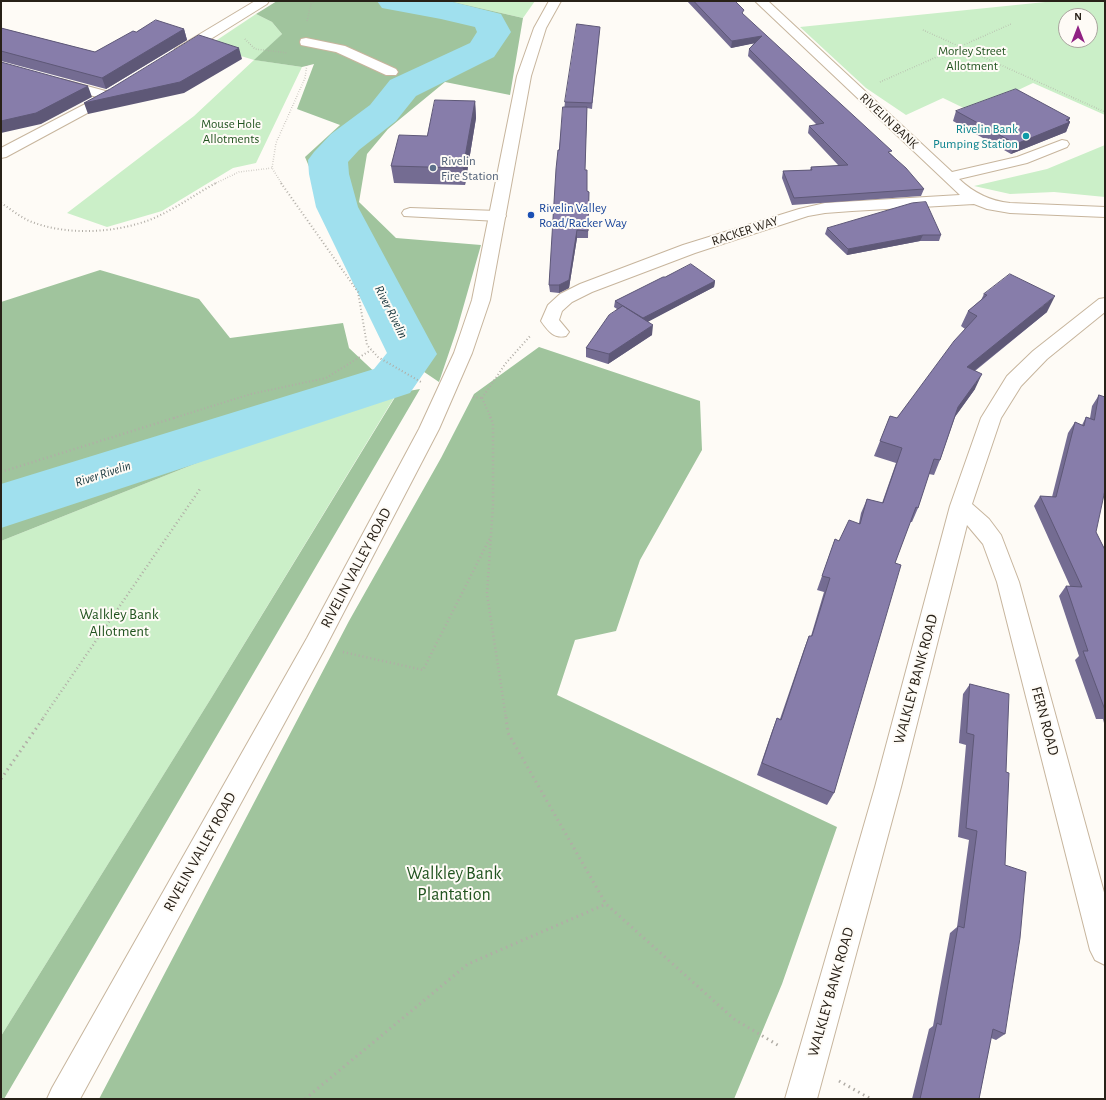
<!DOCTYPE html>
<style>
body{margin:0}
#map{position:relative;width:1106px;height:1100px;overflow:hidden;background:#fefbf6;font-family:"Alegreya Sans",sans-serif}
canvas{display:block}
.frame{position:absolute;inset:0;border:2px solid #282118;pointer-events:none}
.north{position:absolute;left:1058px;top:8px;width:40px;height:40px;box-sizing:border-box;background:#fefbf6;border:1px solid #a8a49d;border-radius:50%;rotate:0deg;font-size:11px;font-weight:700;line-height:16px;text-align:center;color:#282118}
.north::after{content:'';display:block;margin:auto;width:14px;height:18px;background:#902183;clip-path:polygon(50% 0,100% 100%,50% 72%,0 100%)}
</style>
<div id="map">
<canvas width="1106" height="1100"></canvas>
<div class="frame"></div>
<div class="north">N</div>
</div>
<script>
const ctx = document.querySelector('canvas').getContext('2d');
ctx.lineJoin = 'round';
function fillPath(path, color) {
  ctx.fillStyle = color;
  ctx.fill(path, 'evenodd');
}
function trace(path, color, width, dash) {
  ctx.strokeStyle = color;
  ctx.lineWidth = width;
  ctx.lineCap = dash ? 'butt' : 'round';
  ctx.setLineDash(dash || []);
  ctx.stroke(path);
}
function drawText(font, color, halo, rows, align = 'center') {
  ctx.font = font + ' "Alegreya Sans",sans-serif';
  ctx.lineWidth = 4;
  ctx.setLineDash([]);
  ctx.textBaseline = 'middle';
  ctx.strokeStyle = halo;
  ctx.fillStyle = color;
  for (const [text, x, y, turn = 0] of rows) {
    ctx.save();
    ctx.translate(x, y);
    ctx.rotate((+turn || 0) * Math.PI / 180);
    ctx.textAlign = isNaN(turn) ? turn : align;
    if (halo) ctx.strokeText(text, 0, 0);
    ctx.fillText(text, 0, 0);
    ctx.restore();
  }
}
const green = new Path2D(`
 M449,1H535L523,18Z
 M1055,1H1105V115L1033,83L972,112L943,98L906,115L866,88L800,27ZM1066,16H1090V40H1066Z
 M256,14L272,22L282,34L255,60L302,67L256,163L233,168L162,211L107,227L67,213L194,116L254,60L208,46Z
 M1105,145V197L1054,192L1010,194L974,186L1047,169Z
 M397,393L210,700L1,1036V541L202,461Z`);
const forest = new Path2D(`
 M277,1H449L523,18L510,95L445,82L388,129L367,154L359,202L396,238L481,245L457,329L439,382L387,347L366,278L323,200L305,157L340,125L297,109L314,64L302,67L254,60L282,34L272,22L256,14Z
 M100,270L199,299L230,338L343,323L349,348L397,393L420,389L4,1099H1V1036L210,700L397,394L202,461L1,541V302Z
 M539,347L700,401L702,450L640,560L616,631L575,640L557,695L837,827L782,984L734,1099H99L349,621L441,458L474,394Z`);
const river = new Path2D(`
 M377,1H449L501,14L511,32L494,57L416,96L396,121L359,150L348,162L349,174L358,207L437,354L410,393L1,528V484L374,369L387,353L316,207L309,174L308,160L314,152L331,134L370,105L390,80L470,43L477,32L475,27L441,19L382,8Z`);
const pathFar3 = new Path2D(`
 M307,21L311,4L314,1
 M923,30L1105,112
 M245,39L255,49L288,53
 M880,82L1011,24
 M214,184L239,172L272,168
 M282,184L272,168L276,143L305,78L307,64`);
const pathFar2 = new Path2D(`
 M281,183L358,292L367,345L378,357L421,382
 M1,203C11,209 21,218 32,222C69,236 116,233 152,219C175,209 194,195 216,183
 M473,397L482,398
 M482,398L491,418
 M482,398L506,363L531,335
 M174,418L251,394L326,378L371,350`);
const pathFar1 = new Path2D(`
 M490,417L493,423V505L487,594L506,718
 M1,472L177,417
 M343,652L423,670L490,538
 M43,718L200,489`);
const path = new Path2D(`
 M506,717L508,733L606,904L734,1019L781,1047
 M1,779L44,717
 M839,1081L871,1099
 M305,1099L468,964L606,904`);
const minor = new Path2D(`
 M755,1H768L952,172L1017,157L1062,140L1067,141L1069,144L1067,147L1027,163L959,179C974,193 990,201 1010,203L1105,207V217L1010,213L987,209L974,204L852,211L825,213L808,216L695,253L592,292L572,302L562,311L559,320L569,332L566,336C554,339 548,331 541,321L548,305L560,294L580,284L683,245L799,209L825,203L960,195Z
 M306,38L345,46L396,69L398,72L396,75H386L336,52L301,45L300,42L301,39Z
 M61,79L113,93L115,96L113,99L108,100L56,86L54,83L56,80Z
 M410,208L498,211L504,213L506,216L504,219L498,221L404,216L402,213L404,210Z
 M1105,298V312L1047,359L1021,386L1001,418L972,504L989,519L1001,535L1019,582L1105,896V965L1095,960L1090,950L997,582L983,544L967,525L901,787L817,1099H785L875,787L950,506L981,418L1007,376L1033,351L1099,299Z`);
const major = new Path2D(`
 M255,1H269L267,4L185,55H175L174,52L175,49Z
 M549,1H561L546,28L531,76L490,300L472,353L439,429L323,652L80,1099H47L52,1088L307,638L419,429L454,353L472,300L517,76L534,28Z
 M112,90L117,91L119,94L117,97L6,157L1,158V148Z`);
const wall = new Path2D(`
 M687,1H735L743,15L891,154L924,189L921,196L792,205L782,178L783,171L810,170L811,167L839,166L808,133L809,126L817,125L748,56L749,49L754,43L731,48Z
 M1,28L95,52L136,32L184,29L187,40L106,89L1,61Z
 M599,32L592,109L587,108L585,170L587,191L589,192L588,238H577L569,288L559,293L550,292L549,285L559,150L565,102Z
 M475,101L476,118L465,185L394,183L391,166Z
 M956,111L1069,121L1070,122L1066,132L1011,154L953,121Z
 M827,228L941,235L939,241H920L847,255L825,234Z
 M665,277L715,281L714,287L648,321L652,335L608,364L586,357V348L617,309L614,307L615,301Z
 M984,294L1047,312L975,371V389L955,417L940,460L934,475L929,474L918,508L912,522H910L895,563L834,793L827,805L757,775L772,731L777,718L780,719L804,649L809,636H811L824,592L817,590L835,539L839,541L859,523L861,513L867,499L882,503L896,463L874,456L890,416L897,418L965,329L961,326L968,311L981,300Z
 M1099,395L1096,532L1105,550V727L1103,719H1096L1075,660L1079,656L1059,596L1066,586H1070L1034,506L1040,496L1052,497L1068,433L1075,422L1082,425L1086,417L1090,418L1092,406Z
 M970,684L1006,772L1005,865V1034L996,1040L991,1038L979,1099H912L929,1029L933,1026L950,933L957,927L969,840L958,837L966,745L959,743L963,694Z`);
const shadedWall = new Path2D(`
 M184,29L187,40L106,89L102,78Z
 M762,36L761,42L731,48L732,41Z
 M239,48L242,59L184,93L88,114L84,103Z
 M88,86L92,97L41,124L1,133V121Z
 M475,101L476,118L465,185L463,168Z
 M1070,118L1068,123L1070,122L1066,132L1011,154L1016,144Z
 M577,230V238L569,288L559,293V285Z
 M923,235L920,241L847,255L848,249Z
 M715,281L714,287L642,325V318Z
 M1055,296L1047,312L960,382L967,367Z
 M653,325L652,335L608,364L609,354Z
 M982,374L975,389L951,422L958,407Z`);
const building = new Path2D(`
 M694,1H735L744,10L742,13L892,151L888,152L906,168L924,189L794,198L783,171L812,170L811,167L848,165L809,126L824,123L749,49L762,36L732,41Z
 M156,20L184,29L102,78L1,51V28L95,52L133,31L136,32Z
 M577,24L600,27L592,103L565,102Z
 M199,35L239,48L180,82L84,103L110,89Z
 M1,62L88,86L36,113L1,121Z
 M1016,89L1070,118L1066,120L1070,122L1016,144L956,111Z
 M435,100L475,101L463,168L391,166L399,135L427,136Z
 M563,107H587L585,170H587V191L589,192L588,231L577,230L569,280L559,285H549L556,169L558,150H559Z
 M926,202L941,235H923L848,249L827,228L912,203Z
 M691,264L715,281L643,318L615,301L663,277H665Z
 M1010,274L1055,296L967,367L982,374L958,407L940,460L934,459L918,508L916,507L895,563L901,565L834,793L762,763L777,718L781,720L809,636H812L830,578L822,576L835,539L839,541L849,520L860,524L867,499L883,503L902,448L880,441L890,416L897,418L954,341L977,316L968,311L987,295L984,294Z
 M623,306L653,325L609,354L586,348L609,315Z
 M1099,395L1105,397V490L1096,532L1105,550V710L1083,651H1088L1066,586L1082,587L1040,496L1056,497L1075,422L1084,426L1086,417L1094,420Z
 M970,684L1009,694L1006,772L1009,773L1005,865L1026,872L1020,938L1005,1034L993,1029L979,1099H920L937,1023L941,1025L958,926L964,928L977,831L966,828L974,735L967,733Z`);
const markers = [
 [1026,136,4,"#0f9aa8"],
 [433,168,4,"#5c6f8a"],
 [531,215,4,"#1a4fb4"]
];
const farParknames = [
 ["Morley Street",972,51],
 ["Allotment",972,66],
 ["Mouse Hole",231,124],
 ["Allotments",231,139]
];
const farStreetnames = [
 ["RIVELIN BANK",889,121,43],
 ["RACKER WAY",745,231,-18]
];
const farCulturenames = [
 ["Rivelin Bank",1018,129],
 ["Pumping Station",1018,144]
];
const farServicenames = [
 ["Rivelin",441,161],
 ["Fire Station",441,176]
];
const farTransitnames = [
 ["Rivelin Valley",539,208],
 ["Road/Racker Way",539,223]
];
const farWaternames = [
 ["River Rivelin",391,312,63],
 ["River Rivelin",103,474,-18]
];
const streetNames = [
 ["RIVELIN VALLEY ROAD",356,568,-62],
 ["WALKLEY BANK ROAD",916,679,-75],
 ["FERN ROAD",1045,721,75],
 ["RIVELIN VALLEY ROAD",200,852,-61],
 ["WALKLEY BANK ROAD",831,992,-74]
];
const parkNames = [
 ["Walkley Bank",119,614],
 ["Allotment",119,631]
];
const nearParknames = [
 ["Walkley Bank",454,874],
 ["Plantation",454,895]
];
fillPath(green, '#cbefc8');
fillPath(forest, '#a0c49d');
fillPath(river, '#a0e0ee');
trace(minor, '#c7b59d', 2);
trace(major, '#c7b59d', 2);
trace(pathFar3, '#b1ada6', 1.5, [0.5, 2]);
trace(pathFar2, '#b1ada6', 2, [1, 2.5]);
trace(pathFar1, '#b1ada6', 2.5, [1, 3]);
trace(path, '#b1ada6', 3, [1.5, 4]);
fillPath(minor, '#fff');
fillPath(major, '#fff');
fillPath(wall, '#746c92');
fillPath(shadedWall, '#5e5877');
fillPath(building, '#877daa');
trace(building, '#5e5877', 1);
for (const [x, y, r, color] of markers) {
  const dot = new Path2D();
  dot.arc(x, y, r, 0, 2 * Math.PI);
  ctx.fillStyle = color;
  ctx.fill(dot);
  trace(dot, '#fefbf6', 1.5);
}
drawText('13px', '#225420', '#fefbf6', farParknames);
drawText('13px', '#282118', '#fefbf6', farStreetnames);
drawText('13px', '#0d838f', '#fefbf6', farCulturenames, 'right');
drawText('13px', '#4e5e75', '#fefbf6', farServicenames, 'left');
drawText('13px', '#164399', '#fefbf6', farTransitnames, 'left');
drawText('italic 13px', '#14333a', '#fefbf6', farWaternames);
drawText('15px', '#282118', '#fefbf6', streetNames);
drawText('15px', '#225420', '#fefbf6', parkNames);
drawText('18px', '#225420', '#fefbf6', nearParknames);
</script>
